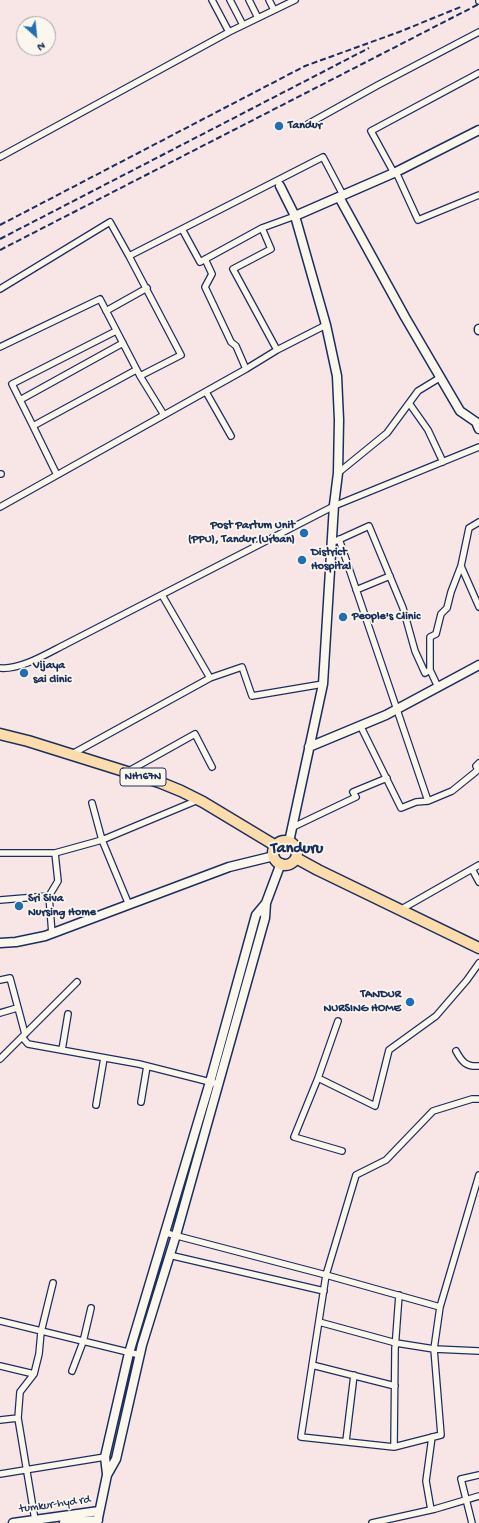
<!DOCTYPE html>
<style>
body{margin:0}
#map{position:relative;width:479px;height:1523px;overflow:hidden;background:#f8e5e6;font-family:"Gochi Hand",sans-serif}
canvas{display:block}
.north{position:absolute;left:16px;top:16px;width:40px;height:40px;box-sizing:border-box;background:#fbf7ec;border:1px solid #a1a7b3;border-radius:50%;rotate:153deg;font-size:11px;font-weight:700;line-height:16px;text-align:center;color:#1b2f5e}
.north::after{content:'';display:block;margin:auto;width:14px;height:18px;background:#1f6fb2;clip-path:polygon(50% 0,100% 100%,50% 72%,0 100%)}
</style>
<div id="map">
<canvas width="479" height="1523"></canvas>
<div class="north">N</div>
</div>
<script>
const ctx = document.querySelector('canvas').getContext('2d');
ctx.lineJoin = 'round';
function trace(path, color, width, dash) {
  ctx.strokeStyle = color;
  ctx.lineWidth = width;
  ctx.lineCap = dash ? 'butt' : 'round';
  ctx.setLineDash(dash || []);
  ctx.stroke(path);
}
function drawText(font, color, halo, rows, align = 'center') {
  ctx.font = font + ' "Gochi Hand",sans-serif';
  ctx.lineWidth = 3.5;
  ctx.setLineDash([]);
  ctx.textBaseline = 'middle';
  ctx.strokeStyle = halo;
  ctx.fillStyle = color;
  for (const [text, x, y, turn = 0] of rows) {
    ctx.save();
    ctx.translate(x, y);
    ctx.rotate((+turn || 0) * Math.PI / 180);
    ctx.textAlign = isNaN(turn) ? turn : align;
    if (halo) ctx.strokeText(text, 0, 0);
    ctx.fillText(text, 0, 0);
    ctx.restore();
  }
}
const street = new Path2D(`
 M212,0L229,32L295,0
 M230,0L243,25
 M249,0L258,18
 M269,0L274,10
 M479,0V1
 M308,124L378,85L479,32
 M0,157L229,32
 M396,172L418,220L479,195
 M394,173L371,131L479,73
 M279,183L278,180L323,157L343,195
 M182,229L200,262L262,228
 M129,256L181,355L140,376L164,415
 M205,259L212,274L205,287L231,342L236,346L246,369
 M0,289L110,222L129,256L278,180
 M106,311L147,288
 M0,347L100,299L140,376
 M277,350L233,269L271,249L262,228L295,216
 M206,392L231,436
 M20,400L123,343
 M409,403L428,430L443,462
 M33,426L12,384L116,331
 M338,473L387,433L418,391L441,377
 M0,474H1
 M57,475L33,426L136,370
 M0,507L246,369L277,350L326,325
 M339,539L428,801L416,802L401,808L361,727
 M336,541L369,526L403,608L415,651L425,673L430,670
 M461,566L479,607
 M356,590L390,576
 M0,668C21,670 48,653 66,644L334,506L479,447
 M210,678L242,667L252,696L323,684
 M438,687L430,670V637L436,634L441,614L447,608L451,592L461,566L469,528L479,522
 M72,754L210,678L162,595
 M127,772L195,734L212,767
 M428,801L452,791L478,770L476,766L479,763
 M92,803L102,840L198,800
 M291,828L356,797L353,792L387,778
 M0,853H55L102,840L129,905
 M472,869L479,882
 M49,896L58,881L55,853
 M0,900L49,896L52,934
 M400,910L479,865
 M0,980L10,978L25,1034
 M0,1013L17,1008
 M338,1021L318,1078L375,1106L389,1050L436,1016L467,980L479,963
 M22,1037L77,982
 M62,1050L68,1014
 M456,1051C462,1062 466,1067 479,1066
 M0,1059L22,1037L28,1044L139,1064L218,1084
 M318,1078L294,1137L342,1151
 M141,1102L147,1066
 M96,1105L104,1058
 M166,1233L326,1275L440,1307L479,1175
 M169,1255L324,1291
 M399,1295L395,1349L394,1447L301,1437L326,1275L356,1175L386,1160L433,1111L472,1099H479
 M0,1321L140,1355
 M319,1322L396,1343L434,1349L479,1351
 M312,1365L395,1386
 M0,1366L34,1374L39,1354L41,1332L53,1283
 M72,1371L83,1342L91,1308
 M18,1418L35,1520
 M0,1420L18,1418L20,1392L34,1374
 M346,1441L354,1375
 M394,1447L441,1435L434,1349L440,1307
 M0,1474L105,1457
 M431,1510L426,1481L432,1437
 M372,1523L435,1509L479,1496
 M472,1523L461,1479L479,1475`);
const secondary = new Path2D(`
 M280,186L295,216L326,325L337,376L339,420L338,473L334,505L323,684L289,842
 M339,197L405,317L460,411L476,422L479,429
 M295,216L396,172L479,130
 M479,329V330
 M309,747L386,715L479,665
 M0,943L16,942L45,936L229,867L274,856
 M107,1474L105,1457L129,1353L210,1082L256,915L266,903L281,863
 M13,1523L99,1511
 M64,1523L98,1520
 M97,1523L107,1475L116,1459L142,1345L176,1235L265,918L266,903`);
const highway = new Path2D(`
 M0,734L28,741L159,782L181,791L203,802L276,846
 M273 853a12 12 0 1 1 24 0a12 12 0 1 1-24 0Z
 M296,858L318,870L479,948`);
const rail = new Path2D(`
 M0,225L305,66L399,32L463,6
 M0,239L369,48
 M0,250L479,4`);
const markers = [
 [279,126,5,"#1f6fb2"],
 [304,533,5,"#1f6fb2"],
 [302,560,5,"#1f6fb2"],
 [343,617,5,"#1f6fb2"],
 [24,673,5,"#1f6fb2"],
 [19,906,5,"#1f6fb2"],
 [410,1002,5,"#1f6fb2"]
];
const shields = [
 [143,777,46]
];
const shieldNames = [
 ["NH167N",143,777]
];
const poiNames = [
 ["Tandur",288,126],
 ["Post Partum Unit",295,526,"right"],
 ["(PPU), Tandur (Urban)",295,540,"right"],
 ["District",311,553],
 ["Hospital",311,567],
 ["People's Clinic",352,617],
 ["Vijaya",33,666],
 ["sai clinic",33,680],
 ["Sri Siva",28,899],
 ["Nursing Home",28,913],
 ["TANDUR",401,995,"right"],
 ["NURSING HOME",401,1009,"right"]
];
const streetNames = [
 ["tumkur-hyd rd",55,1505,-8]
];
const districtNames = [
 ["Tanduru",297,850]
];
trace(street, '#1b2f5e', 8);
trace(secondary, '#1b2f5e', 11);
trace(highway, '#1b2f5e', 13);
trace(street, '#fbf7ec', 5.5);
trace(secondary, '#fbf7ec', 8);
trace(highway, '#fddcac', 10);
trace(rail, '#1b2f5e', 2, [6, 3]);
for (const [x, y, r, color] of markers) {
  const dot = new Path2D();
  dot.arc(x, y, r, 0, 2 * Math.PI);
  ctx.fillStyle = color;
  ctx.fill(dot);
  trace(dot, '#fbf7ec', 1.5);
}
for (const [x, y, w] of shields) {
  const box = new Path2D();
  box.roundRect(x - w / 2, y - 9, w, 18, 3);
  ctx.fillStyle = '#fbf7ec';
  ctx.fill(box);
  trace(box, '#1b2f5e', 1);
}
drawText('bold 11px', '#1b2f5e', null, shieldNames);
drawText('bold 12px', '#1b2f5e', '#fbf7ec', poiNames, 'left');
drawText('12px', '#1b2f5e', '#fbf7ec', streetNames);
drawText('bold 16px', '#1b2f5e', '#fbf7ec', districtNames);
</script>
